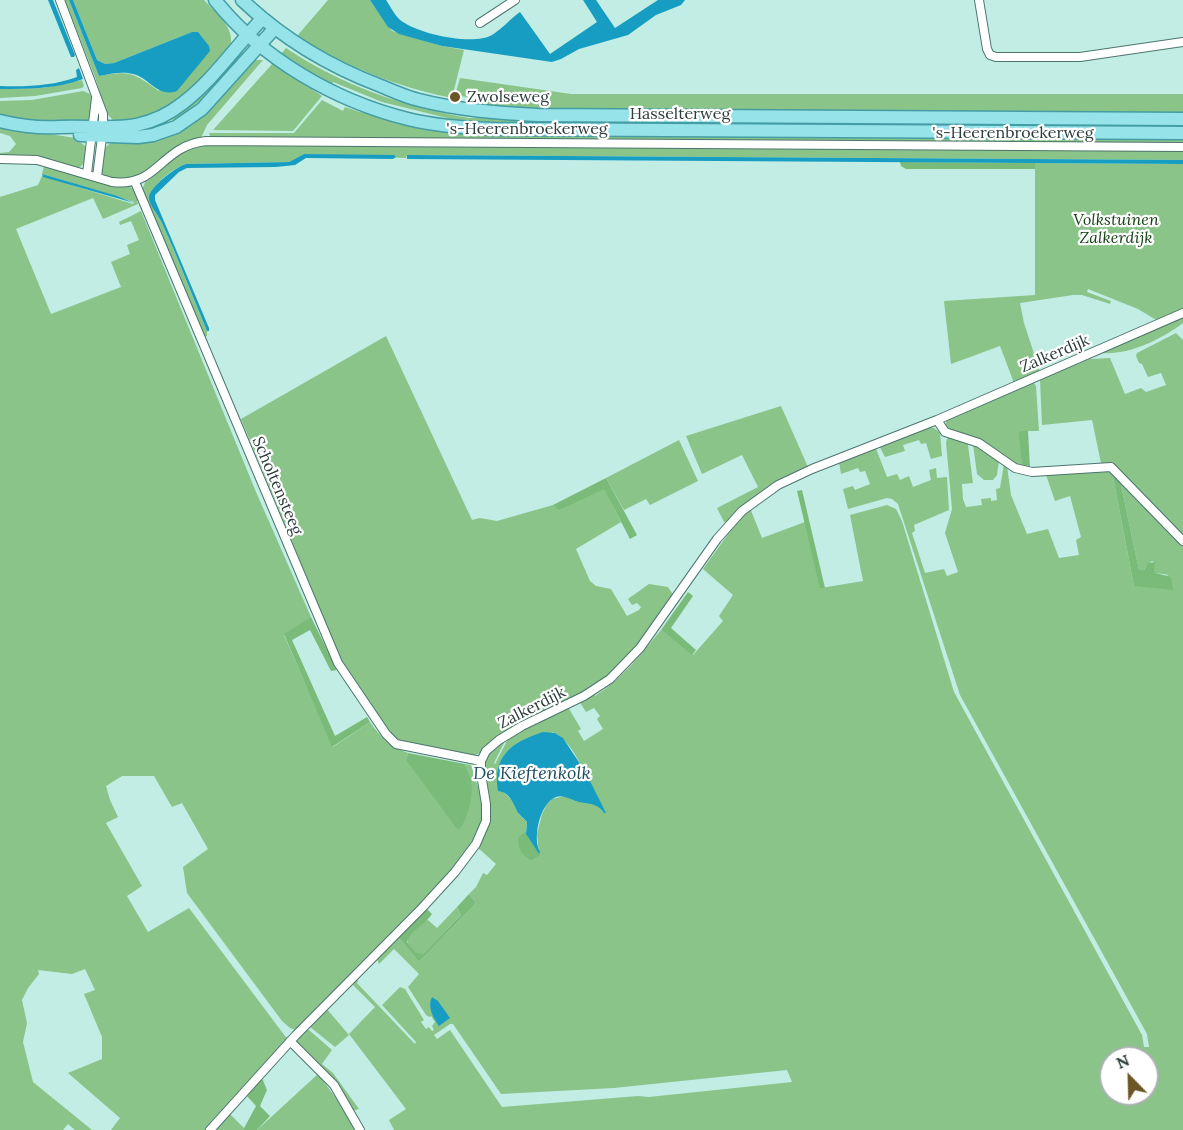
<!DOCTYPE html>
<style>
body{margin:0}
#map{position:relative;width:1183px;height:1130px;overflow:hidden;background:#c1ede5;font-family:Lora,serif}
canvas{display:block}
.north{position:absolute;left:1099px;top:1046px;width:60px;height:60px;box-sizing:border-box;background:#fff;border:2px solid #aab1b0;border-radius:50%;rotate:337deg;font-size:16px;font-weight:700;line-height:24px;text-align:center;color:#2b3d3a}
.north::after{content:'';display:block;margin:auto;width:21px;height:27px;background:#6d5626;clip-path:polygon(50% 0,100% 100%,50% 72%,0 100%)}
</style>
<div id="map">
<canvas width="1183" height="1130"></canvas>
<div class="north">N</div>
</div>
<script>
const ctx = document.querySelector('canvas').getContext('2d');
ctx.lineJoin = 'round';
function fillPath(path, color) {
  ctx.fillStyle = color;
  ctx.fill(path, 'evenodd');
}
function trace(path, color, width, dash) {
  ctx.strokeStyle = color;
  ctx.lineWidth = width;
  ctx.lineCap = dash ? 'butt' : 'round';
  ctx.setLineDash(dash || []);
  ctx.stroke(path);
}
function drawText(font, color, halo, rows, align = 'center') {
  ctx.font = font + ' Lora,serif';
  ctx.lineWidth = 4.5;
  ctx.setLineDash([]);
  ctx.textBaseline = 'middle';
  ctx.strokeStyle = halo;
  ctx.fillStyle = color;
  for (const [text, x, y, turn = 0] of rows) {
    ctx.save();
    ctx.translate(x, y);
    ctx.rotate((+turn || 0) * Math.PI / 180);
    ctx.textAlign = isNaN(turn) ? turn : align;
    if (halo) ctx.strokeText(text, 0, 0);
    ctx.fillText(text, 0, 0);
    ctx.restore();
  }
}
const green = new Path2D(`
 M65,0H69L99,76C130,70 134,73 159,91L198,32H192L114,63L105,64L97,60L73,0H204C215,12 233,26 231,43L209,74L159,115L116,123L107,114L95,77Z
 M328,0H370L392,31L442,46L464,50L452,98C397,87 345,66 297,36Z
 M238,48L243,53L202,99L181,116L144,132L116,130L168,116Z
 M286,48C341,85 404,107 469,118L1183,123V129L487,125C433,120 385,111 335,89C316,80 298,66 280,55ZM333,82L382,102L451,119C412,117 374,103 338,87L332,84Z
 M257,60H263L207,125L201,138L147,172L127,179L108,178L103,175L101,171L103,150L109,144L115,141L183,129L210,109L251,63Z
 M273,63L322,96L293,131L213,130Z
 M460,78L571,94H1183V115L532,110L477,103L478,99L455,95Z
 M82,80L84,86L82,88L35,96L0,98V89L43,88Z
 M83,91L90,94C94,102 93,114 87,122H37L0,115V101L32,100Z
 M322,100L343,111L345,107L360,112L413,124L1183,137V144L211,138L209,133H294Z
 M0,126L75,138L85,146L86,161L80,167L76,168L0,157V153L9,152L16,144L10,136L0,133Z
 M207,144L1183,150V160L407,155L406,158L304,154L289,162L186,164C174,168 155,182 151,194C148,203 158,215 162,223C178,259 192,295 207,331V336L204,337L142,190L146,180L178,154L190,148Z
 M1035,163L1183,164V311L1158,321L1138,309L1088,289L1087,292L1111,301L1110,304L1082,295H1073L1020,303L1024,323L1040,372L1014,383L1000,346L951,364L944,301L1035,295Z
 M46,165L129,186L134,190L139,200L137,201L138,204L103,219L93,198L16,229L51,314L121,287L111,262L130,254L127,245L139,240L131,221L120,225L119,222L141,211L256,492L311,617L284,635L333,747L370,722C380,737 391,747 408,753L406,760L472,788L465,764L471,765L483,802V826L474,844L441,884L296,1030L290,1028L282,1021L187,893L183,867L208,849L182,803L172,807L154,776H122L106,786L110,800L118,817L106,823L142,886L127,896L148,932L189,908L288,1040L207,1130H111L120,1118L68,1073L102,1059V1037L84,994L95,990L85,969L72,974L38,970L39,974L28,988L22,1000L27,1023L23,1042L33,1082L92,1130H75L68,1124L63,1130H0V197L38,185L42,176L133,204L134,202L42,174L44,166Z
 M1183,315V323C1160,340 1130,355 1101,353Z
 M1176,333L1183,340V536L1110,464L1101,463L1092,420L1042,425L1040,380L1090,359L1110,358L1125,394L1141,388L1146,392L1166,385L1161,373L1148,377L1142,364L1139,363L1136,356L1137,353Z
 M386,336L472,520L480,518L497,521L553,505L558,511L604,488L621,522L576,549L590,581L596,586L611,589L627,616L639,610L641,607L637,603L632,605L628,599L649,584L668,587L674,596L644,637L612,674L592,689L484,748L480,753L473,756L461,755L400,742L390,735L344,665L329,639L313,601L316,599L241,419Z
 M1031,382L1034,383L1036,386L1039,431H1021L1022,467L1015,465L988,444L949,431L945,426L947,419Z
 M781,406L808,467C778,479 749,498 727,522H724L717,508L758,487L742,455L702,474L686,436Z
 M925,427L934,428L940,433L942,456L931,459L926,443L921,444L919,440L903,445L905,451L885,457L879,445Z
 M951,436L966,441L968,445L973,483L962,484L963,499L966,507L982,505L981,499L991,498V501L997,500L996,489L1000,488L1004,464L1007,466L1011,495L1027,534L1048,529L1059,558L1079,555L1076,540L1081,537L1070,496L1055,501L1046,475L1110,471L1112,472L1134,586L1169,575L1156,573L1154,570V562L1152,561L1146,566L1144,570H1139L1120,480L1183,545V1130H394L389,1120L406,1109L349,1034L375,1007L352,984L357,979L358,981L357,983L415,1044L416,1042L382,1005L400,987L405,989L424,1020L421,1022L426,1029L429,1027L432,1031L434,1030L432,1026L435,1022L431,1016L429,1017L426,1015L408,987L419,974L394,949L379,964L377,959L398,937L419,962L476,903L469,894L476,887L483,873L487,875L496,864L477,847L486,829L484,762L489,752L506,739L494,763L495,764L509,737L530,725L568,707L581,729L578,731L584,741L603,729L597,719L600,716L594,708L586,712L579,701L593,693L595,696C622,679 641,654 661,630L693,655L723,621L719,616L733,595L703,569L731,530L750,508L762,538L805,522L821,588L863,581L850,515L887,505L896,509L902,521L954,692L1142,1035L1144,1047H1149L1147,1034L960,695L898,504L892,499L887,498L848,509L843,489L853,486L855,490L870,484L865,471L860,472L858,468L841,474L839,462L875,446L887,477L897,474L900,480L909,476L913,487L931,480L929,470L936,468L937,478L947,477L949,510L914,525L915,531L912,533L925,573L944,569L947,576L958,572L945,533L952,509L946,442L948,437ZM552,732C576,739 590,792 605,811L604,813L598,806L593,804L564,796L552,799L547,804L542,814L537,834L539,855L531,861C520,853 519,847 520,835L526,831L527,822L519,814L515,803L501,790ZM450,1024H453L501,1094L614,1088L787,1070L792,1082L649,1097L638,1096L502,1107L450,1030L437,1039L434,1035ZM1111,1058H1147V1094H1111Z
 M679,440L698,481L650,505L646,499L624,510L606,478Z
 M973,444H976L999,461L997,475L993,480H984L977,474Z
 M457,907L461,915L423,954C415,954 406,947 408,938L422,922L428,920L437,928Z
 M326,1008L349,1035L335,1047L310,1027V1023Z
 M305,1029L309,1030L332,1050L322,1064L333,1073L359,1109L353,1111L343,1093L296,1042L297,1038Z
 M318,1074L341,1105L355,1130H257Z
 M230,1114L244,1128L243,1130H215Z`);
const forest = new Path2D(`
 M900,162L1035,163V169H906L901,166Z
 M1021,431H1028L1030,468L1022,467L1019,433Z
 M1112,472L1120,480L1139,570H1144L1148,563L1155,562L1154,570L1156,573L1171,577L1173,590L1134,586Z
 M606,478L637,535L630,539L604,489L558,511L553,505Z
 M802,490L825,588H820L797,491Z
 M688,592L693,596L671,628L696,650L692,655L661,630Z
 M311,617L337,670L331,671L310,630L292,640L335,736L367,717L370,722L332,747L284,634Z
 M408,753L465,764C467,771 472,780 472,788C472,799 466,825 458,830L406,760Z
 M526,831L528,837L540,855L531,861C522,855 515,846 520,835Z
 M469,894L476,903L419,962L398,937L426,908L432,914C425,925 412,929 407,942L415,952L423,954L461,915L457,907Z
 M262,1078L267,1090L260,1106L270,1116L257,1130H243L256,1106L247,1096Z`);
const water = new Path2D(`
 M48,0H53L75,55L74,57H71Z
 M69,0H73L97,60L105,64L114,63L192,32H198L209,46L210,51L177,91C157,98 150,78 133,74C122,71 110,74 99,76Z
 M370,0H386C391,7 395,17 403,22C420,34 473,46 492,35C502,29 510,19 520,12L550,54L597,22L583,0H596L615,28L658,0H685L681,5L656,15L628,35L579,49L561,59L552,62L442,46L399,34L388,27Z
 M79,68L83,79C57,89 28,89 0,89V86C26,87 52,86 77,77L76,70Z
 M304,154L394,155L396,157L393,159L306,158L295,165L276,167L187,168L179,172L155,195V200L209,328V331H207C192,295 178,258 162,223C159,216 149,205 149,198C149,187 176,167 186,164L289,162Z
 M407,155L1183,160V164L407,159Z
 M42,174L117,196L134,203L43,177Z
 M543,732L555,733L563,738L586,773L606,813H604C597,803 590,804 579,802C572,800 563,794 556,797C540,803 532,838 540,852L539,854L526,834L527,822C524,818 519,815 517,811C513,802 509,792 498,791C492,756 512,742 543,732Z
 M432,997L438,1001L450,1018L439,1026C433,1018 427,1006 432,997Z`);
const street = new Path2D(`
 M60,0L103,114V129L97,177
 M979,0L987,49L990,55L996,57H1080L1183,42
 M480,23L515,0
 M0,159L37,160L112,182C147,186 154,166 179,150C187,145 197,142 206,141L1183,147
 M87,174L96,98
 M135,182L338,663L386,734L396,744L481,761
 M937,420L945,432L979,443L1015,468L1032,472L1111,467L1183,541
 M290,1041L334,1085L360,1130
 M210,1130L295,1036L422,908L455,872L476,844L486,821V804L481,774V761L486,751L499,740L522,726L584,696L610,679L640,648L717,539L742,511L778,485L812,469L937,420L1183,313`);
const primary = new Path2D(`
 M215,0C262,59 335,101 408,119C436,126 465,128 494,129L1183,133
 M242,0C283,39 328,66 381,86C393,91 406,97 419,100C458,110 497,113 537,115L1183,119
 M0,121C20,126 39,128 59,127C107,125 141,136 183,103C213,80 236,46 262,19
 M80,135L138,137L153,135L176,127L202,109L274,29`);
const markers = [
 [455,97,6,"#6d5626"]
];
const poiNames = [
 ["Zwolseweg",467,97]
];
const streetNames = [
 ["Hasselterweg",680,114],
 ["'s-Heerenbroekerweg",527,129],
 ["'s-Heerenbroekerweg",1013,133],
 ["Zalkerdijk",1055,354,-23],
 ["Scholtensteeg",277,486,67],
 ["Zalkerdijk",532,708,-27]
];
const parkNames = [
 ["Volkstuinen",1116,220],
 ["Zalkerdijk",1116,238]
];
const waterNames = [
 ["De Kieftenkolk",532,774]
];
fillPath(green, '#8ac489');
fillPath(forest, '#7abb79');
fillPath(water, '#189dc2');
trace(street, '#4c756e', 10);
trace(primary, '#439da3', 15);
trace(street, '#fff', 8);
trace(primary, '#96e3ea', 12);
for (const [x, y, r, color] of markers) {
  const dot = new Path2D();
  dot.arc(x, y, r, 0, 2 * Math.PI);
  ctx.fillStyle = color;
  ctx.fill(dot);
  trace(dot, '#fff', 2);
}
drawText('16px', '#2b3d3a', '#fff', poiNames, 'left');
drawText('16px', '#2b3d3a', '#fff', streetNames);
drawText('italic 16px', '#134114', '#fff', parkNames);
drawText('italic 18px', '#1e4e5f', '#fff', waterNames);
</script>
